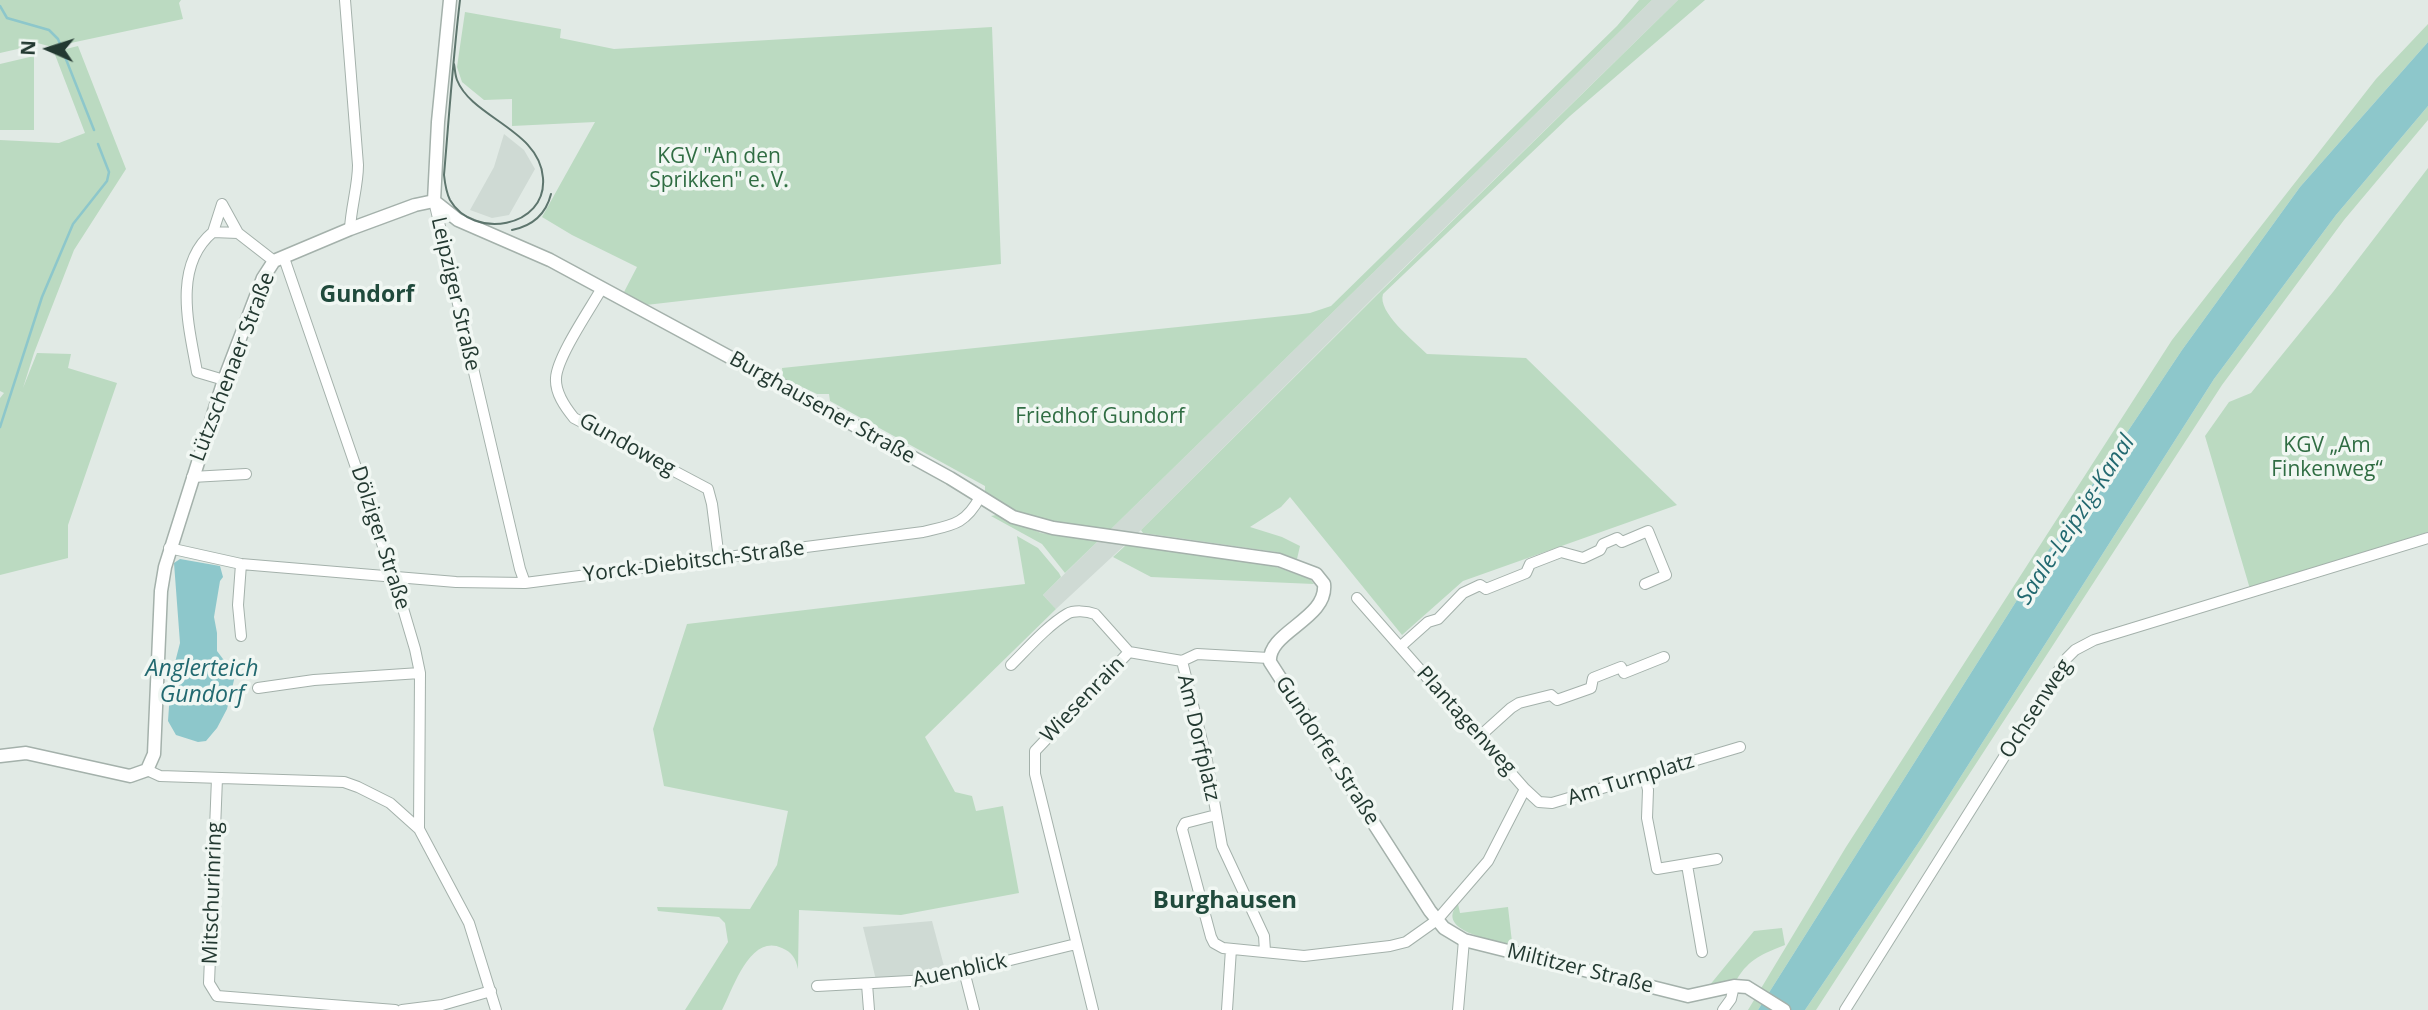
<!DOCTYPE html>
<meta charset="utf-8">
<style>
body{margin:0}
#map{position:relative;width:2428px;height:1010px;overflow:hidden;background:#e1eae5;font-family:"Open Sans",sans-serif}
canvas{display:block}
.north{position:absolute;left:14px;top:14px;width:70px;height:70px;-webkit-text-stroke:5px #f1f7f3;paint-order:stroke;rotate:273deg;font-size:19px;font-weight:700;line-height:28px;text-align:center;color:#233931}
.north::after{content:'';display:block;margin:auto;width:24px;height:32px;background:#233931;clip-path:polygon(50% 0,100% 100%,50% 72%,0 100%)}
</style>
<div id="map">
<canvas width="2428" height="1010"></canvas>
<div class="north">N</div>
</div>
<script>
const ctx = document.querySelector('canvas').getContext('2d');
ctx.lineJoin = 'round';
function fillPath(path, color) {
  ctx.fillStyle = color;
  ctx.fill(path, 'evenodd');
}
function trace(path, color, width, dash) {
  ctx.strokeStyle = color;
  ctx.lineWidth = width;
  ctx.lineCap = dash ? 'butt' : 'round';
  ctx.setLineDash(dash || []);
  ctx.stroke(path);
}
function drawText(font, color, halo, rows, align = 'center') {
  ctx.font = font + ' "Open Sans",sans-serif';
  ctx.lineWidth = 7;
  ctx.setLineDash([]);
  ctx.textBaseline = 'middle';
  ctx.strokeStyle = halo;
  ctx.fillStyle = color;
  for (const [text, x, y, turn = 0] of rows) {
    ctx.save();
    ctx.translate(x, y);
    ctx.rotate((+turn || 0) * Math.PI / 180);
    ctx.textAlign = isNaN(turn) ? turn : align;
    if (halo) ctx.strokeText(text, 0, 0);
    ctx.fillText(text, 0, 0);
    ctx.restore();
  }
}
const built = new Path2D(`
 M1652,0H1678L1378,293L1141,530L1056,609L1043,595L1098,541L1103,542L1115,531L1110,530Z
 M504,134L524,150L535,169L509,215L492,218L470,210L494,167Z
 M932,921L945,970L919,976L876,980L863,927Z`);
const green = new Path2D(`
 M0,0H181L179,3L183,19L52,47L23,39L22,48L0,53Z
 M1639,0H1652L1110,530L1045,521L1014,511L985,493V486L830,401L829,394H817L783,378L782,368L1294,315L1310,313L1331,306L1617,26Z
 M1678,0H1705L1570,116L1383,294C1377,312 1414,341 1427,354L1526,358L1677,505L1463,581L1402,635L1290,497L1281,507L1250,527L1282,537L1300,546L1297,559L1276,552L1143,533L1141,530L1379,293Z
 M465,12L561,29L560,38L614,49L992,27L1001,264L646,305L624,292L637,267L572,235L542,217L595,122L512,126V99L484,100L462,82L457,67Z
 M2428,24V42L2300,187L2182,350L2048,551L1758,1010H1748L1846,847L2172,340L2376,79Z
 M78,46L126,169L74,250L34,353L23,388L37,353L71,354L68,368L117,383L68,525V558L0,575V398L4,393L0,391V140L59,143L85,133L54,52Z
 M34,56V130H0V64Z
 M2428,106V120L2344,220L2222,385L1816,1010H1805L1921,839L2214,379L2336,215Z
 M2428,168V532L2250,589L2205,436L2229,402L2251,393L2333,292Z
 M996,515L1041,533L1098,541L1065,573L1042,544L991,516Z
 M1017,536L1038,548L1059,573L1061,577L1043,595L1056,609L925,737L955,792L972,796L976,811L1003,806L1019,893L901,915L799,910L798,969C796,959 792,952 782,948C750,933 733,989 722,1010H685L728,942L725,923L719,917L658,911L657,907L750,909L777,865L788,811L664,786L653,729L687,624L1025,584Z
 M1126,545L1268,564L1310,579L1314,584L1151,577L1113,557Z
 M1458,904L1460,913L1508,907L1512,942L1509,944C1494,940 1434,931 1458,904Z
 M1782,928L1785,945C1764,953 1749,959 1737,979L1709,986L1754,931Z`);
const water = new Path2D(`
 M2428,42V106L2336,215L2214,379L1921,839L1805,1010H1758L2048,551L2182,350L2300,187Z
 M180,559L220,566L223,577L220,581L214,617L217,633V651L229,667L234,680L227,709L217,728L206,741L198,742L176,735L168,721L171,678L180,643L174,563Z`);
const stream = new Path2D(`
 M0,6L7,18L49,30L58,39L94,130
 M0,427L42,297L73,224L107,181L109,172L98,144`);
const minor = new Path2D(`
 M345,0L358,165C358,186 351,207 350,229
 M434,201L520,569L525,583
 M222,204L238,233L274,261
 M222,204L213,232L238,233
 M213,232C172,266 189,327 197,372L224,380
 M284,258L394,578L415,649L420,673L419,829
 M602,288C590,309 557,357 556,378C555,393 565,407 574,418L708,489L712,504L719,559
 M192,477L246,474
 M169,548L241,564L456,582L525,583L923,532C952,525 965,525 980,497
 M241,564L238,605L241,636
 M1400,647L1428,622L1438,619L1463,593L1480,585L1486,589L1526,573L1530,564L1561,552L1583,558L1600,550L1603,544L1617,538L1622,542L1648,531L1666,575L1645,584
 M1182,661L1207,761L1222,846L1264,936L1265,951
 M1011,665C1027,649 1048,625 1067,614C1074,610 1087,611 1095,614L1129,652
 M258,688L314,680L420,673
 M1480,736L1511,708L1519,703L1551,695L1557,700L1591,688L1593,678L1621,667L1624,673L1664,657
 M147,770L160,776L344,782L358,787L390,803L419,829L469,923L496,1010
 M1645,776L1648,790L1647,818L1657,869L1717,859
 M217,778L209,983L217,996L395,1010
 M1525,789L1539,802L1552,803L1740,747
 M1216,815L1185,823L1182,829L1211,937L1214,943L1223,948L1304,956L1390,946L1406,942L1437,920L1488,861L1525,789L1357,598
 M1687,865L1702,952
 M964,971L974,1010
 M867,984L869,1010
 M817,986L929,980L1076,944
 M402,1010L442,1005L491,991
 M1093,1010L1035,774V751L1129,652L1182,661L1197,654L1269,658
 M1227,1010L1231,949
 M1458,1010L1464,940
 M1723,1010L1731,999L1734,986
 M1845,1010L2053,679L2067,658L2075,650L2094,640L2428,538`);
const tertiary = new Path2D(`
 M434,201L458,220L550,260L772,380L950,478L1013,517L1053,528L1279,560L1316,574L1324,584C1328,619 1267,632 1270,662L1430,911L1444,928L1464,940L1688,996L1734,986L1747,987L1784,1010
 M434,201L438,122L450,0
 M0,756L26,753L130,776L147,770L154,754L161,591L165,567L224,380L263,278L274,261L350,229L415,205L434,201`);
const tram = new Path2D(`
 M454,64C455,69 455,75 457,80C472,118 540,130 543,178C547,228 473,240 450,200C446,192 445,184 444,175C449,117 453,58 460,0
 M512,230C532,226 546,214 551,194`);
const parkNames = [
 ["KGV \"An den",719,157],
 ["Sprikken\" e. V.",719,181],
 ["Friedhof Gundorf",1100,417],
 ["KGV „Am",2327,446],
 ["Finkenweg“",2327,470]
];
const streetNames = [
 ["Leipziger Straße",455,294,77],
 ["Lützschenaer Straße",233,367,-69],
 ["Burghausener Straße",822,408,29],
 ["Gundoweg",627,445,29],
 ["Dölziger Straße",380,538,72],
 ["Yorck-Diebitsch-Straße",694,562,-7],
 ["Wiesenrain",1083,700,-46],
 ["Ochsenweg",2036,709,-57],
 ["Plantagenweg",1466,721,48],
 ["Am Dorfplatz",1198,738,77],
 ["Gundorfer Straße",1327,751,57],
 ["Am Turnplatz",1631,780,-17],
 ["Mitschurinring",213,893,-88],
 ["Miltitzer Straße",1580,969,14],
 ["Auenblick",960,971,-12]
];
const neighbourhoodNames = [
 ["Gundorf",367,295]
];
const waterNames = [
 ["Saale-Leipzig-Kanal",2076,520,-57],
 ["Anglerteich",202,669],
 ["Gundorf",202,695]
];
const quarterNames = [
 ["Burghausen",1225,901]
];
fillPath(built, '#cfdad4');
fillPath(green, '#bbdac1');
fillPath(water, '#8dc7cb');
trace(stream, '#8dc7cb', 2.5);
trace(minor, '#a4b1ab', 12);
trace(tertiary, '#a4b1ab', 15);
trace(minor, '#fff', 10);
trace(tertiary, '#fff', 12);
trace(tram, '#5d756d', 2);
drawText('21px', '#306d43', '#f1f7f3', parkNames);
drawText('21px', '#233931', '#f1f7f3', streetNames);
drawText('bold 23px', '#204a3c', '#f1f7f3', neighbourhoodNames);
drawText('italic 23px', '#226970', '#f1f7f3', waterNames);
drawText('bold 24px', '#204a3c', '#f1f7f3', quarterNames);
</script>
